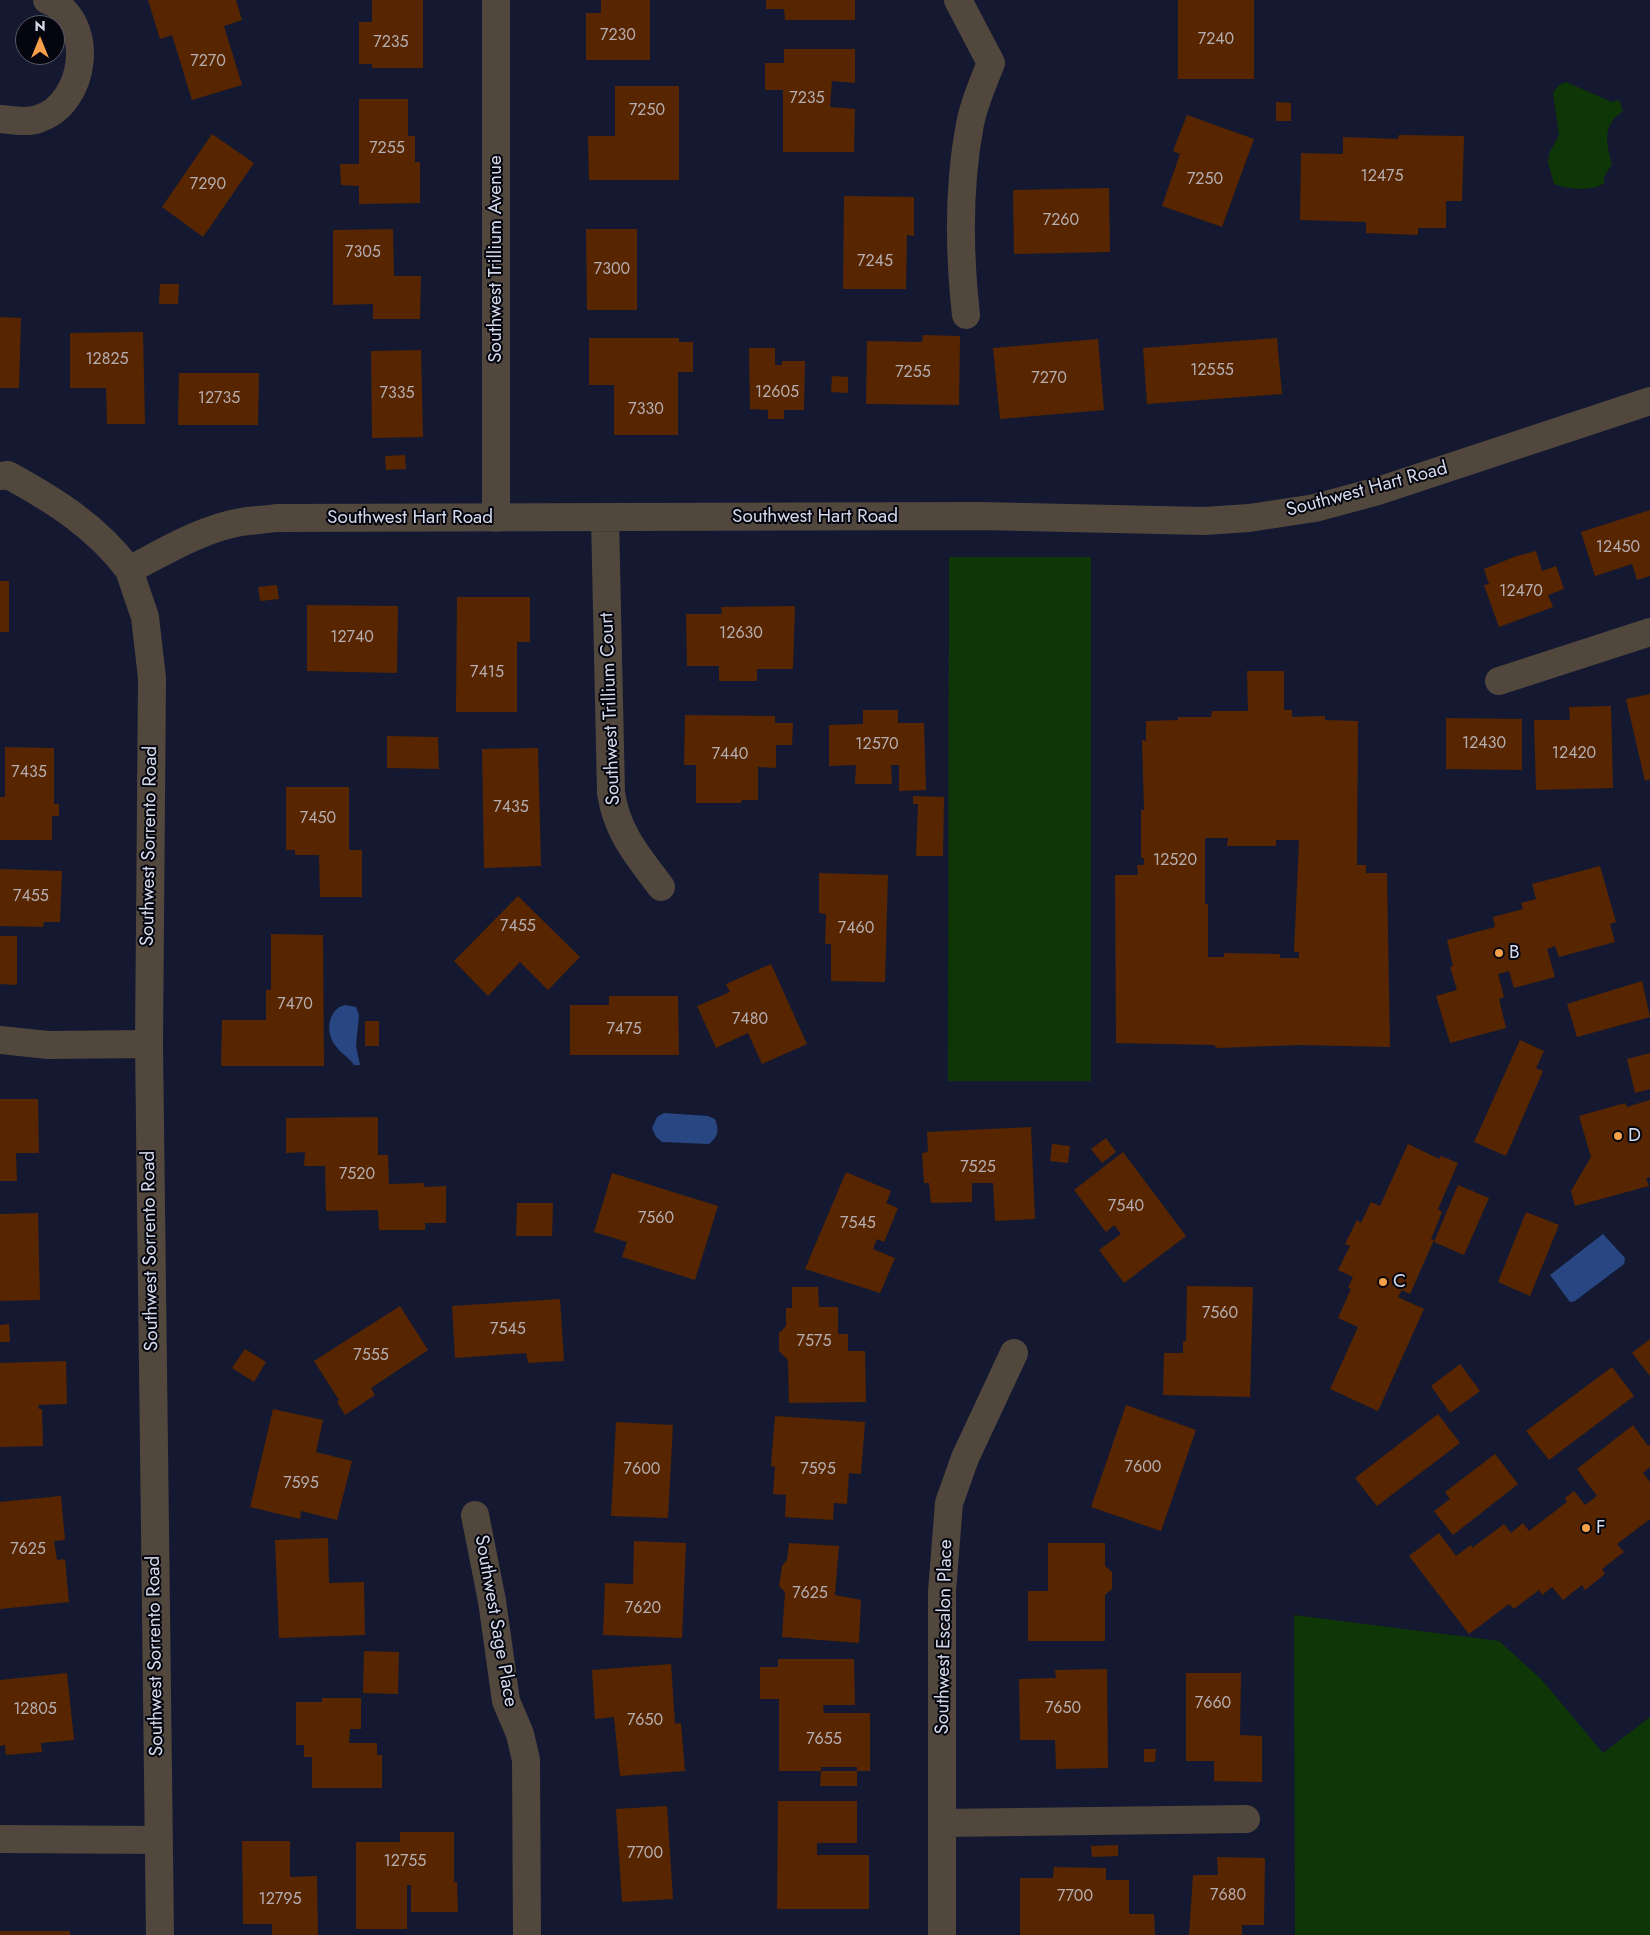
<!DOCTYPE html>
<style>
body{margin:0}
#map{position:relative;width:1650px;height:1935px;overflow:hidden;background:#141931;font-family:Jost,sans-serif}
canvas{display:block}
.north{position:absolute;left:15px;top:15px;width:50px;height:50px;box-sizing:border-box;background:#04050f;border:1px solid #585a67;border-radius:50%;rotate:0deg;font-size:14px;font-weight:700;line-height:20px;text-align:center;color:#d5daeb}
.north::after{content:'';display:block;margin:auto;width:18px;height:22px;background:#f8a14a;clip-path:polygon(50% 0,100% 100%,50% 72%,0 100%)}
</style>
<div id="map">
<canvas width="1650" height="1935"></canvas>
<div class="north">N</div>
</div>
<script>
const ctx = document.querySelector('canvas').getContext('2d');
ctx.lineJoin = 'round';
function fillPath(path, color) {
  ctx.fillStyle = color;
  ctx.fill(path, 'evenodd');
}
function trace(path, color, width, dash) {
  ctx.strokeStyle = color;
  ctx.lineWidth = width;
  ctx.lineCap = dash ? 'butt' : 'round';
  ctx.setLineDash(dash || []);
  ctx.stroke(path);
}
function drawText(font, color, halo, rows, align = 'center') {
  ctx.font = font + ' Jost,sans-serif';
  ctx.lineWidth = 4;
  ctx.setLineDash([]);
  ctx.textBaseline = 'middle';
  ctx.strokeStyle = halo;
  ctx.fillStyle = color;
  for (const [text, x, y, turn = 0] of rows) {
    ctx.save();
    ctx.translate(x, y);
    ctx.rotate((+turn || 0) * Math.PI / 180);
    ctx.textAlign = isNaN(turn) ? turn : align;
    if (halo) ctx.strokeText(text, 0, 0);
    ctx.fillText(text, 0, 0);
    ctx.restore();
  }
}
const green = new Path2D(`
 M1566,82L1612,102L1619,100L1623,111C1602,125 1606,143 1612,164L1604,177V183C1592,192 1567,189 1554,184L1548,162L1549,154L1559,135L1553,93L1559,85Z
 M949,557H1091V1081H948Z
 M1294,1615L1499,1641L1541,1679L1603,1753L1650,1717V1935H1295Z`);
const water = new Path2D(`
 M345,1005L356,1007L359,1015L356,1046L360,1065H354C349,1057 340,1053 335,1045C325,1032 328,1009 345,1005Z
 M664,1113L708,1116L715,1119C719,1130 719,1136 709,1144L662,1142L656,1137L652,1128L657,1117Z
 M1603,1234L1625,1258L1624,1264L1575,1301L1570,1302L1550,1275Z`);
const building = new Path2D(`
 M148,0H236L242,20L224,26L242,85L192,100L172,35L160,39Z
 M372,0H423V68H372V64H359V22H372Z
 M601,0H650V60H586V13H601Z
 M766,0H855V20H785L784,9H766Z
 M1178,0H1254V79H1178Z
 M784,49H855V83L832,81L830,107L855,109L854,152H783V90H765V63H784Z
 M615,86H679V180H589L588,136H615Z
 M359,99H408V136H415V162H420V203L359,204V186L341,185L340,164H359Z
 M1276,102L1291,103V121H1276Z
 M1187,115L1254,139L1222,227L1162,206L1180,154L1173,151Z
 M212,134L254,163L203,237L162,207Z
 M1399,135L1464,136L1462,201H1446V228H1418V235L1366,233V222L1300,220L1301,153L1343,154V137L1398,139Z
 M1109,188L1110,252L1014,254L1013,190Z
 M844,196L914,197V236L907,235L906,289H843Z
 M393,229L394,276H421L420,319H373V304L333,305V230Z
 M586,229H637V310H587Z
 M160,284H179L178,304H159Z
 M0,317L21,318L19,388H0Z
 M143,332L145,424H107L106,388H70V333Z
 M923,335L960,336L959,405L866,404L867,341L922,342Z
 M589,338H679V342H693V372H678V435H614V385H589Z
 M1277,338L1282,394L1147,404L1143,348Z
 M1098,339L1104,410L1000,419L993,348Z
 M749,348H775V365H782V361H805L804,410H784V419H768V410L750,409Z
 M421,350L423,437L372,438L371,351Z
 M179,373H259L258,425H178Z
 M832,376L848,377V393L831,392Z
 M405,455L406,469L386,470L385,456Z
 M1650,510V576L1637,580L1632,564L1595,576L1581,532Z
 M1536,551L1542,571L1556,566L1564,589L1548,595L1553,607L1499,627L1484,585L1489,584L1484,569L1514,557Z
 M0,581H9V632H0Z
 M277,585L279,599L260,601L258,587Z
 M457,597H530V642H517V712H456Z
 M307,605L398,606L397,673L307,671Z
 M795,606L793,669H757V681H719V666H687L686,614H722L721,607Z
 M1247,671H1284V710H1292V717L1325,716V720L1358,721L1357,865H1366V873H1387L1390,1047L1299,1045L1217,1048L1214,1045L1116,1043L1115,875H1138L1137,865H1144V858H1141V810H1144L1142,740L1146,741V721L1178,720V717H1211L1212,711H1248ZM1205,838H1228L1227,846H1276V840H1299L1294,952H1299V958H1280V954L1224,953V957H1208V904H1205Z
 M1650,694V779L1645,781L1626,699Z
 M1611,706L1613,788L1536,790L1534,720H1570L1569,707Z
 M863,710H898V723H924L926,790L899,791V765H891L892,784H855L856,765L829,766V725L863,724Z
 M685,715L775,716V723H793L792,745H776V768L758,767V800H742L741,803H696V765H684Z
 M1446,718L1522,719V770L1446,769Z
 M387,736L438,737L439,769L387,768Z
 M5,747L54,748V804H59V816H52V840H0V797H5Z
 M538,748L541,866L484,868L482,749Z
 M286,787H349V850H362V897H320L319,855H295V850H286Z
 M913,796L944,797L943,856H916L918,804H913Z
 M1600,866L1616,922L1610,924L1615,942L1559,957L1555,946L1547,949L1555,977L1514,988L1509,971L1498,974L1504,997L1499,999L1506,1028L1450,1043L1436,996L1457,990L1450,967L1453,966L1447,940L1495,927L1493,917L1523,909L1521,903L1536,899L1532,884Z
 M0,869L62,871L60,922H44L43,927L0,926Z
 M819,873L888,875L885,982L831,981V944H825L826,914L819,913Z
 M518,896L580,957L548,990L520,962L488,996L454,961Z
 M271,934L323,935L324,1066H221L222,1020H266V990H271Z
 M0,936H17V985L0,984Z
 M771,964L807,1044L762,1064L748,1033L716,1048L697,1006L730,992L726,984Z
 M1642,981L1650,1017L1577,1037L1567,1004Z
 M609,996H678L679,1055H570V1005H609Z
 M365,1021H379V1046H365Z
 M1520,1040L1544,1051L1536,1068L1543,1071L1506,1156L1474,1142Z
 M1650,1053V1089L1635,1093L1627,1059Z
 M0,1099H38L39,1153H16L17,1181H0Z
 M1650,1100V1177L1646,1178L1649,1186L1575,1206L1571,1191L1591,1157L1579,1116L1625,1103L1627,1107Z
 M378,1117V1155H388L389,1184L424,1183V1187L446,1186V1223H425V1230H379L378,1210L326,1211L325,1166H304L305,1152L286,1153V1118Z
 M1031,1127L1035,1219L995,1221L993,1183H972V1202L931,1203L929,1183H924L922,1153L928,1152L927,1132Z
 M1106,1138L1116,1152L1102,1163L1091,1149Z
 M1052,1144L1070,1146L1068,1163L1050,1161Z
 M1408,1144L1439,1159L1441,1156L1458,1163L1438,1209L1442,1212L1431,1239L1434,1240L1410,1294L1402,1290L1398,1297L1424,1309L1378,1411L1330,1389L1358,1327L1338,1318L1351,1289L1348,1288L1353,1277L1338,1270L1350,1246L1345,1244L1357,1220L1361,1223L1371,1202L1380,1206Z
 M1123,1152L1186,1236L1124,1283L1099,1250L1121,1234L1114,1225L1106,1232L1074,1190Z
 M846,1172L891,1191L886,1203L898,1208L884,1242L877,1239L873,1249L895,1258L880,1293L805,1269Z
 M612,1173L718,1206L695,1280L622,1257L627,1242L594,1232Z
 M1458,1185L1489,1198L1464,1255L1434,1242Z
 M517,1203H553L552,1236H516Z
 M1526,1212L1559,1225L1530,1296L1498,1282Z
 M38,1213L40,1300L0,1301V1214Z
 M1187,1286L1253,1287L1250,1397L1163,1395L1164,1353H1183V1341H1186Z
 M792,1287H818L819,1307H838V1334H848V1351H865L866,1402L789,1403L788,1360L779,1351V1333L786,1326V1308H792Z
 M560,1299L564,1361L528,1363L526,1353L455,1358L452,1306Z
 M400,1306L428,1350L371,1388L375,1395L345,1415L337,1402L339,1400L314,1361Z
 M9,1324L10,1342H0V1325Z
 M1650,1339V1376L1632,1353Z
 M245,1349L266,1362L254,1382L232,1368Z
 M66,1361L67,1404L38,1405L39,1409H42L43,1446L0,1447V1363Z
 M1460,1364L1480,1391L1450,1413L1431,1386Z
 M1612,1367L1634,1396L1549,1460L1526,1431Z
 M1126,1405L1196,1430L1161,1531L1091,1507Z
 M273,1409L323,1420L316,1452L352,1461L337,1520L301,1511L300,1519L250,1507Z
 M1438,1414L1460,1443L1377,1506L1355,1478Z
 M775,1416L865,1422L861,1474L849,1473L847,1504L834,1503L833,1520L785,1517L786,1495L773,1494L775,1467L771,1466Z
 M616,1422L673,1425L668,1518L611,1516Z
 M1633,1425L1648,1446L1650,1444V1467L1643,1473L1650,1482V1519L1617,1544L1624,1552L1602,1569L1605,1574L1585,1590L1582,1585L1563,1600L1552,1587L1542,1595L1539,1590L1514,1609L1509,1604L1469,1634L1409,1556L1439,1533L1456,1556L1471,1545L1472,1548L1504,1524L1511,1533L1523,1523L1529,1531L1567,1502L1565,1498L1574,1491L1585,1505L1597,1496L1577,1469Z
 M1495,1454L1518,1484L1453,1535L1434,1511L1450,1499L1445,1492Z
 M61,1496L65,1540L54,1541L57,1560L65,1559L69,1602L0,1609V1502Z
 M328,1538L329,1583L364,1582L365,1635L279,1638L275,1540Z
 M634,1541L686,1543L682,1638L603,1635L605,1583L633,1584Z
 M789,1543L839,1546L835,1595L861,1600L859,1643L782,1637L785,1592L779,1586L782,1566L787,1560Z
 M1048,1543H1105V1566L1112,1572V1589L1105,1595V1641H1028V1591H1048Z
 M364,1651L399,1652L398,1694L363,1693Z
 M778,1659H854L855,1705H823L824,1713H870V1771H857V1767H821V1771H779V1699H760V1667H778Z
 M671,1664L675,1724L681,1723L685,1771L620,1776L614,1717L595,1719L592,1670Z
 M1107,1669L1108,1768L1056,1769L1055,1740H1020L1019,1679L1056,1678L1055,1670Z
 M67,1673L74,1740L41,1743L42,1752L6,1755L5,1745L0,1746V1680Z
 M1186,1673H1241L1240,1735L1262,1736V1782L1214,1781V1761H1186Z
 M322,1698H361V1729H350L349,1743H377V1755H382V1788H312V1757H304V1745H296V1702H322Z
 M1144,1749H1156L1155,1762H1144Z
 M821,1771H857V1786H820Z
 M778,1801H857V1843H817V1855H869V1909H777Z
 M667,1806L673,1899L622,1902L616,1809Z
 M400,1832H454V1882H457L458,1912H411V1885H407V1929H356V1842H400Z
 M242,1841H290V1877L317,1876L318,1935H272V1924H243Z
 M1118,1845V1856L1092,1857L1091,1846Z
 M1217,1857L1265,1858L1264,1925H1242V1935H1189L1193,1875H1218Z
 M1054,1867L1106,1868V1880H1129V1914H1154L1155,1935H1020V1878H1053Z
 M0,1931H70V1935H0Z`);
const minor = new Path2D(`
 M958,0L991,63C983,83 974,103 970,124C958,187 959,252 966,315
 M0,119C12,120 27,123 38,119C87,104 97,19 47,0
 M0,476L8,475C54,500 97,527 129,570C164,552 201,529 241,522C252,520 264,520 276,518L979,516L1204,521L1249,518L1315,508L1378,491L1650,401
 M496,518V0
 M605,518L611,793C617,833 638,856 661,887
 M129,570L145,617L152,678L149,1044L160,1935
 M1499,681L1650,632
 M0,1040L48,1045L149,1044
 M475,1515L492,1601L506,1701L520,1734L526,1760L527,1935
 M943,1823L1246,1819
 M0,1839L159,1840
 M942,1935V1591L949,1503L965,1458L1014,1353`);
const markers = [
 [1499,953,5,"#f8a14a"],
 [1618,1136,5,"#f8a14a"],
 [1383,1282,5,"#f8a14a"],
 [1586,1528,5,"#f8a14a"]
];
const numberNames = [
 ["7230",618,36],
 ["7240",1216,40],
 ["7235",391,43],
 ["7270",208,62],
 ["7235",807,99],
 ["7250",647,111],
 ["7255",387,149],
 ["12475",1382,177],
 ["7250",1205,180],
 ["7290",208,185],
 ["7260",1061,221],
 ["7305",363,253],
 ["7245",875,262],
 ["7300",612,270],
 ["12825",107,360],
 ["12555",1212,371],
 ["7255",913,373],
 ["7270",1049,379],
 ["12605",777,393],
 ["7335",397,394],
 ["12735",219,399],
 ["7330",646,410],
 ["12450",1618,548],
 ["12470",1521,592],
 ["12630",741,634],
 ["12740",352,638],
 ["7415",487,673],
 ["12430",1484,744],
 ["12570",877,745],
 ["12420",1574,754],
 ["7440",730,755],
 ["7435",29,773],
 ["7435",511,808],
 ["7450",318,819],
 ["12520",1175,861],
 ["7455",31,897],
 ["7455",518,927],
 ["7460",856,929],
 ["7470",295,1005],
 ["7480",750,1020],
 ["7475",624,1030],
 ["7525",978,1168],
 ["7520",357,1175],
 ["7540",1126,1207],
 ["7560",656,1219],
 ["7545",858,1224],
 ["7560",1220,1314],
 ["7545",508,1330],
 ["7575",814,1342],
 ["7555",371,1356],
 ["7600",1143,1468],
 ["7600",642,1470],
 ["7595",818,1470],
 ["7595",301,1484],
 ["7625",28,1550],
 ["7625",810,1594],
 ["7620",643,1609],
 ["7660",1213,1704],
 ["7650",1063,1709],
 ["12805",35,1710],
 ["7650",645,1721],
 ["7655",824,1740],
 ["7700",645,1854],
 ["12755",405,1862],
 ["7680",1228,1896],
 ["7700",1075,1897],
 ["12795",280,1900]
];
const streetNames = [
 ["Southwest Trillium Avenue",496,259,-90],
 ["Southwest Hart Road",1367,490,-15],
 ["Southwest Hart Road",815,517],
 ["Southwest Hart Road",410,518],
 ["Southwest Trillium Court",611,709,-92],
 ["Southwest Sorrento Road",150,846,-89],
 ["Southwest Sorrento Road",151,1251,-91],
 ["Southwest Sage Place",495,1621,80],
 ["Southwest Escalon Place",945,1637,-89],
 ["Southwest Sorrento Road",156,1656,-91]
];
const poiNames = [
 ["B",1509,953],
 ["D",1628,1136],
 ["C",1393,1282],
 ["F",1596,1528]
];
fillPath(green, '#0f3607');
fillPath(water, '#274682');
fillPath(building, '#572600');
trace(minor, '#51473d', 28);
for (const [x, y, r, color] of markers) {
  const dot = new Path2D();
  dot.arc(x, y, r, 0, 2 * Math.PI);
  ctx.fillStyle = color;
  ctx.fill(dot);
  trace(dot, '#04050f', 2);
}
drawText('16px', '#b6adb0', null, numberNames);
drawText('19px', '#d5daeb', '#04050f', streetNames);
drawText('19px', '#d5daeb', '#04050f', poiNames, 'left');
</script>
